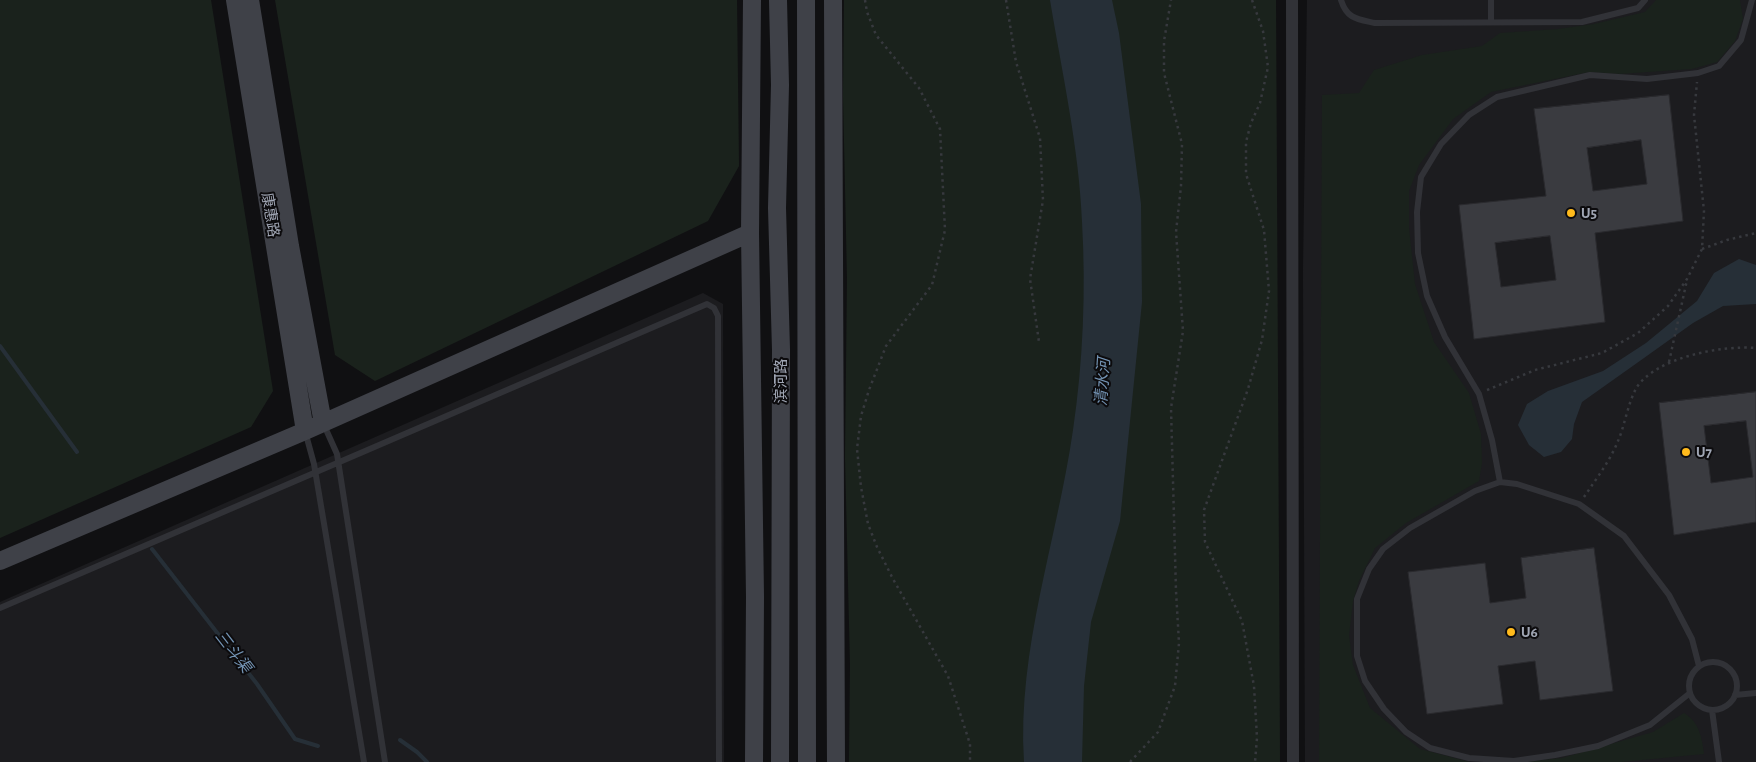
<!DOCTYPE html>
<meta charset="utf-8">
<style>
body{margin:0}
canvas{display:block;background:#101012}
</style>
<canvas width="1756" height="762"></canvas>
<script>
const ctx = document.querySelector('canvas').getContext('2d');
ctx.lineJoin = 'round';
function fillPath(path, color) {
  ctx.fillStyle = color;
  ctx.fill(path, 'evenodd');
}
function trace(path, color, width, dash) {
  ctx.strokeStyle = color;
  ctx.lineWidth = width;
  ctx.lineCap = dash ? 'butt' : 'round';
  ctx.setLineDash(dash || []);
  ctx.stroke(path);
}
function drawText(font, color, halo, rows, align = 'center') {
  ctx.font = font + ' "Alegreya Sans","Noto Sans SC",sans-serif';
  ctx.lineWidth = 4;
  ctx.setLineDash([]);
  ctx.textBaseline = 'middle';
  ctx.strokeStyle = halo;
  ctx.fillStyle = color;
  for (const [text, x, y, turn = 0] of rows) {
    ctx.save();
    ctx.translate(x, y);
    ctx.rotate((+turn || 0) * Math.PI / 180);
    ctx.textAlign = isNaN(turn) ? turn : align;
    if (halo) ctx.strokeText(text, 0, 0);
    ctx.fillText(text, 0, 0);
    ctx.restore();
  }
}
const built = new Path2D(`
 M1307,0H1756V762H1305L1303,271Z
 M703,293L723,304L724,762H0V602Z`);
const green = new Path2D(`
 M0,0H211L273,391L251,427L0,538Z
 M275,0H737L739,166L708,221L375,381L335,355Z
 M844,0H1276L1280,762H849L850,665L845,457L847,279L843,95Z
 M1656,0H1740L1743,19L1735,41L1717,62L1692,69L1619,74L1589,72L1491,92L1453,119L1419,165L1409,191V228L1415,284L1434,342L1469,393L1481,434L1482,463L1479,481L1406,523L1375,548L1359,581L1353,601L1349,635L1353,665L1370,708L1420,749L1470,762H1319L1322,95L1359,93L1374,70L1422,55L1482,46L1500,33L1558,29L1594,24L1645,12Z
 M1684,713C1699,722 1702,737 1704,754L1622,762H1521L1562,758L1653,732Z`);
const water = new Path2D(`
 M1050,0H1112L1119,33L1141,204L1142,302L1120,521L1091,622L1084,686L1082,762H1024C1017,649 1057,541 1073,430C1083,362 1086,291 1082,222C1079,148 1062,73 1050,0Z
 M1739,259L1756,265V304L1723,306L1693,323L1644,358L1582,402L1574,424L1572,439L1561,452L1544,457L1529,445L1518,425L1527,404L1548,391L1603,371L1646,343L1697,301L1714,273Z`);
const stream = new Path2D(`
 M0,346L77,452
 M152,549L257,684L295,739L318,746
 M400,740L417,752L427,762`);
const building = new Path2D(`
 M1669,95L1683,221L1595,233L1605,322L1474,339L1459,205L1546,196L1534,109ZM1641,140L1647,184L1593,191L1587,148ZM1550,236L1556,280L1501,287L1495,243Z
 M1756,392V522L1674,535L1659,403ZM1746,421L1753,477L1711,483L1704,426Z
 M1594,548L1613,691L1540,700L1535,661L1498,666L1503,704L1427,714L1408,572L1485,563L1490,603L1526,598L1521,558Z`);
const path = new Path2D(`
 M865,0L867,12L876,35L919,88L940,129L945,230L932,285L886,346L869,390L861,416L857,449L861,487L868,524L877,547L893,579L948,676L970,744V762
 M1006,0L1016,62L1040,138L1043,200L1030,279L1039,342
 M1252,0L1263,31L1268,67L1260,103L1251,123L1246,142V174L1264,230L1269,291L1262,340L1248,389L1204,510L1205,542L1242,621L1254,686L1257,738L1255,762
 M1702,249L1727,240L1756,233
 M1669,362L1687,280
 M1487,390L1535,370L1602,353L1638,333L1668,306L1687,279L1702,249L1704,211L1694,115L1697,82
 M1584,497C1596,479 1610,461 1618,441C1625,425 1628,402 1637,387C1657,357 1723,345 1756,348
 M1130,762L1158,732L1175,686L1179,643L1176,591L1171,408L1183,331L1176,232L1181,186L1182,144L1164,73V41L1171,0`);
const lane = new Path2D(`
 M1341,0C1347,19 1357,19 1375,23L1582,22L1638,8L1645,0
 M1491,22V0
 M324,425L337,454L385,762
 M305,431L314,464L364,762
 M1500,482L1492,440L1479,394L1445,337L1427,296L1418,253L1417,212L1421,177L1441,144L1469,115L1497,97L1590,75L1647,79L1698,73L1719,66L1741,40L1752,0
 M0,608L707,304L714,308L718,316L719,762
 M1689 686a24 24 0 1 1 48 0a24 24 0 1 1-48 0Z
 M1690,693L1650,725L1598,746L1555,755L1514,761L1469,758L1430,748L1406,732L1384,709L1365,681L1357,656V599L1369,569L1383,549L1410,528L1475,491L1500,482L1517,484L1579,504L1624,536L1669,595L1692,639L1699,666
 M1735,695L1756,693
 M1712,710L1719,762`);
const street = new Path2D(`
 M1292,0L1293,762`);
const secondary = new Path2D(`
 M235,0L305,431
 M250,0L290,246L323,423
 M752,0L750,233L755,597L754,762
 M778,0L780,85L777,208L781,350L780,762
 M806,0L807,762
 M833,0L836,762
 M0,561L305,431L750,233`);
const markers = [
 [1571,213,5,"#ffba1c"],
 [1686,452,5,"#ffba1c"],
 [1511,632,5,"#ffba1c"]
];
const poiNames = [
 ["U5",1581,213],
 ["U7",1696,452],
 ["U6",1521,632]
];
const streetNames = [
 ["康惠路",270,215,81],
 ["滨河路",781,381,-90]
];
const waterNames = [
 ["清水河",1103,382,-86],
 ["三斗渠",233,652,52]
];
fillPath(built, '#1c1c1f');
fillPath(green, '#1a221c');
fillPath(water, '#262f37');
trace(stream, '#262f37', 4);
fillPath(building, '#3a3b40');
trace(building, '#2a2a2e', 1);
trace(path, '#37393e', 2.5, [2.5, 4]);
trace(lane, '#313237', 6);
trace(street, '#313237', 12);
trace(secondary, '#3f4148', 18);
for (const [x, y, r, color] of markers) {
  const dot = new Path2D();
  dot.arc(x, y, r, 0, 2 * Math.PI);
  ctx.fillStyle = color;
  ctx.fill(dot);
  trace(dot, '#0c0b0d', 2);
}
drawText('bold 15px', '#a0a6b4', '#0c0b0d', poiNames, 'left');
drawText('15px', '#a0a6b4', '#0c0b0d', streetNames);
drawText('italic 16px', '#7393b3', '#0c0b0d', waterNames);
</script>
